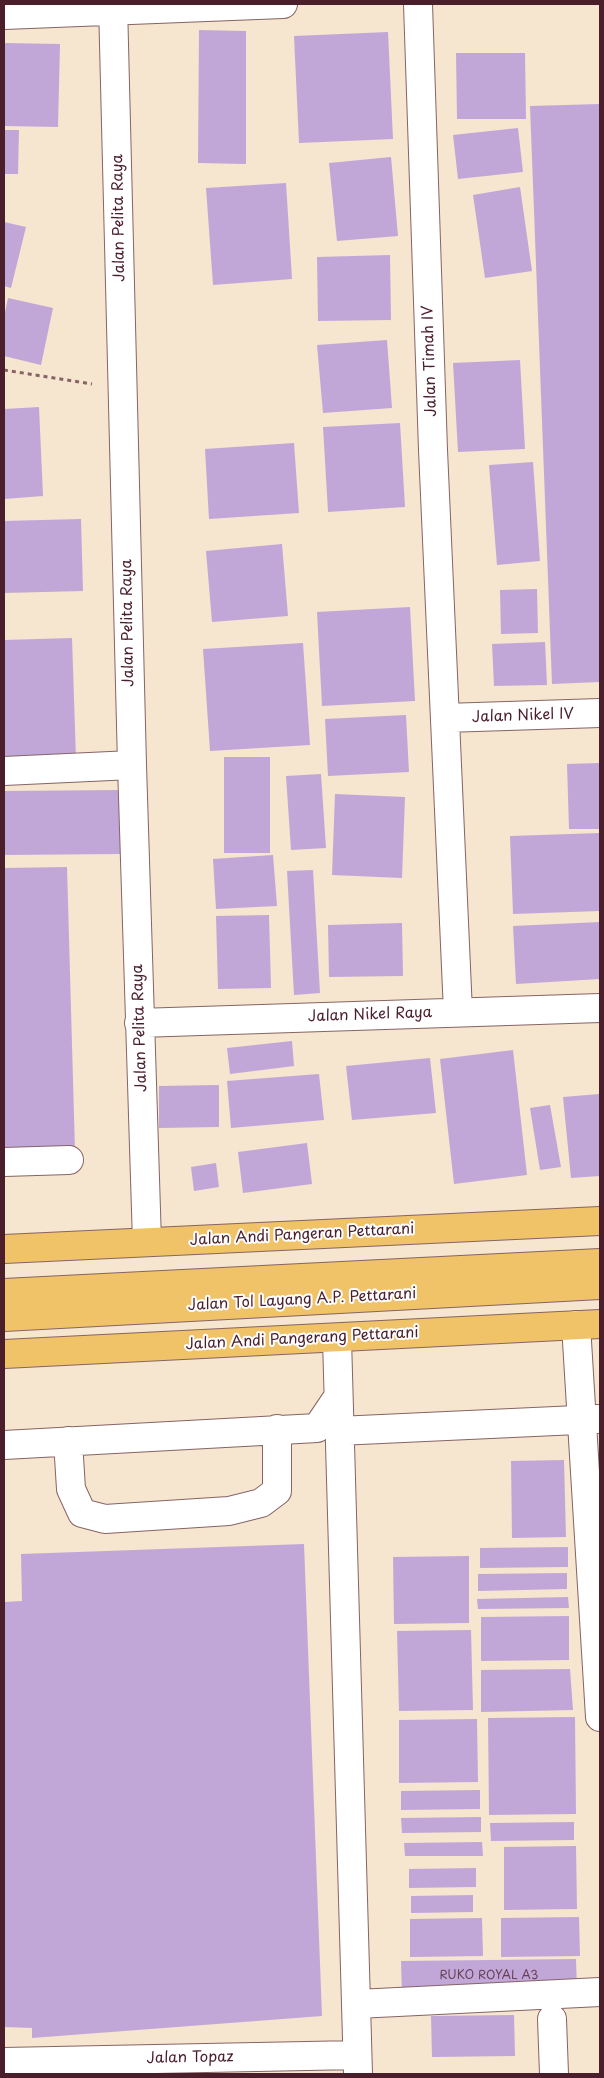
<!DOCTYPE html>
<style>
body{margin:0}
#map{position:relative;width:604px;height:2078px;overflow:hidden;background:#f6e5cf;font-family:"Playpen Sans",sans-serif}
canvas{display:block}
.frame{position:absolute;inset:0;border:5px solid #4a1f2b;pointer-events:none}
</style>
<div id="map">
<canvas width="604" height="2078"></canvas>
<div class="frame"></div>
</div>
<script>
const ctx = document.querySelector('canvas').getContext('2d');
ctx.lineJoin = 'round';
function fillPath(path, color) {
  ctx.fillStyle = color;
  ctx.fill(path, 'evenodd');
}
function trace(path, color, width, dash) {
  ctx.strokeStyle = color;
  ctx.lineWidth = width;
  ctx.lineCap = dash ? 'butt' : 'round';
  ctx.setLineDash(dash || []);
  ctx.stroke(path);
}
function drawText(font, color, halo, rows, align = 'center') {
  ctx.font = font + ' "Playpen Sans",sans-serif';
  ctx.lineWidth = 4;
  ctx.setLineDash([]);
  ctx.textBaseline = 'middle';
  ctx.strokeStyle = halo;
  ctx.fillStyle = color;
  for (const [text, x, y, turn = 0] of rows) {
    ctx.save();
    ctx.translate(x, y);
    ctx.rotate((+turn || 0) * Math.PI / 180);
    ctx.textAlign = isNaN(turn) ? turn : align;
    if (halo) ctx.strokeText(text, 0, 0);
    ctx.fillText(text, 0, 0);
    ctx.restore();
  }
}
const building = new Path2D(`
 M199,30L246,31V164L198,163Z
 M388,32L393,139L299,143L294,36Z
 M4,43L60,44L58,127L4,126Z
 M456,53H525L526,119H457Z
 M600,104V682L552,684L530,106Z
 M518,128L523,172L458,179L453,135Z
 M4,130H19L18,174H4Z
 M391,157L398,236L337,241L329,163Z
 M286,183L292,279L213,285L206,188Z
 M520,187L532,271L485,278L473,195Z
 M4,222L26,227L11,288L4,286Z
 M390,255L391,320L318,321L317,257Z
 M8,298L53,308L41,365L4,356V317Z
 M387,340L392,408L323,413L317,345Z
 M520,360L525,449L458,452L453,363Z
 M39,407L43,496L4,499V409Z
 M400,423L405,507L328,512L323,427Z
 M294,443L299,513L209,519L205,449Z
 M533,462L540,561L497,565L489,465Z
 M81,519L83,591L4,593V521Z
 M282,544L288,616L212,622L206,551Z
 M537,589L538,633L501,634L500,590Z
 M410,607L415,701L322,706L317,612Z
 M72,638L76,759L4,761V640Z
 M545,642L547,685L494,686L492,644Z
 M303,643L310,745L210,751L203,649Z
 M406,715L409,772L328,776L325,719Z
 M224,757H270V853H224Z
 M600,763V829H569L567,764Z
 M321,774L326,848L291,850L286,776Z
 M120,790V854L4,855V791Z
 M335,794L405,797L402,878L332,875Z
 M600,833V911L513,914L510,836Z
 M273,855L277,906L216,909L213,859Z
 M67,867L75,1151L4,1153V868Z
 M313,870L320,993L294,995L287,871Z
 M269,915L271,988L218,989L216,916Z
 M600,922V979L516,984L513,926Z
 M402,923L403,976L329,977L328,925Z
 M292,1041L294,1066L230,1074L227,1048Z
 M513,1050L527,1175L454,1184L440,1059Z
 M430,1058L436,1113L352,1120L346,1066Z
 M319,1074L324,1120L231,1128L227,1081Z
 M219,1085V1127L159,1128V1086Z
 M599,1094L600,1176L571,1178L563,1097Z
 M550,1105L561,1167L540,1170L530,1108Z
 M307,1143L312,1184L243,1193L238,1152Z
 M216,1163L219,1187L194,1191L191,1167Z
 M564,1460L566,1537L512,1538L511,1461Z
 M304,1544L322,2016L32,2038V2028L4,2027V1602L22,1601L21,1554Z
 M568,1547V1567L480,1568V1548Z
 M469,1556V1623L394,1624L393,1557Z
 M567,1573V1589L478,1591V1574Z
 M568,1597L569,1608L478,1609L477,1599Z
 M569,1616V1660L481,1661V1617Z
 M471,1630L473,1710L399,1711L397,1631Z
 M570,1669L573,1710L481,1712V1670Z
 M575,1717L576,1814L489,1815L488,1718Z
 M477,1719L478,1782L399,1783V1720Z
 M480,1790V1809L401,1810V1791Z
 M481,1817V1832L402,1833L401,1818Z
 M574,1822V1840L491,1841L490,1823Z
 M482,1842L483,1856H405L404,1843Z
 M576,1846L577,1909L504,1910V1847Z
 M476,1868V1887L409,1888V1869Z
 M473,1895V1912L411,1913V1896Z
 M579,1917L580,1956L501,1957V1918Z
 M482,1918L483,1956L410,1957V1919Z
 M576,1959L577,1992L402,1994L401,1961Z
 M514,2015L515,2056L432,2057L431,2016Z`);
const path = new Path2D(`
 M4,370L92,384`);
const minor = new Path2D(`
 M113,4L132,765L147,1242
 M418,4L433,450L458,1012
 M4,15L283,4
 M445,718L600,713
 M4,771L132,765
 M139,1023L600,1008
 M4,1162L69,1160
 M576,1325L600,1717
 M337,1339L358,2074
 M338,1431L599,1419
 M68,1441L71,1489L82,1513L105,1519L229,1511L261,1503L277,1491V1429
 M4,1445L317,1428L338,1397
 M357,2004L600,1992
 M552,2019L554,2074
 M4,2062L357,2055`);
const highway = new Path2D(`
 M4,1249L600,1221
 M4,1293L600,1263
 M4,1317L600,1285
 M4,1354L600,1324`);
const numberNames = [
 ["RUKO ROYAL A3",489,1976]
];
const streetNames = [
 ["Jalan Pelita Raya",119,218,-91],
 ["Jalan Timah IV",430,361,-92],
 ["Jalan Pelita Raya",128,623,-91],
 ["Jalan Nikel IV",523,716,-2],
 ["Jalan Nikel Raya",370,1015,-2],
 ["Jalan Pelita Raya",140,1028,-92],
 ["Jalan Andi Pangeran Pettarani",302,1235,-3],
 ["Jalan Tol Layang A.P. Pettarani",302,1300,-3],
 ["Jalan Andi Pangerang Pettarani",302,1339,-3],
 ["Jalan Topaz",190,2058,-1]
];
fillPath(building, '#c1a7d8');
trace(minor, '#866464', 30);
trace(highway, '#866464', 30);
trace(path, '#866464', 3, [4, 4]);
trace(minor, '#fff', 28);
trace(highway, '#f1c369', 28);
drawText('12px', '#684156', null, numberNames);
drawText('15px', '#4a1f2b', '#fff', streetNames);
</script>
